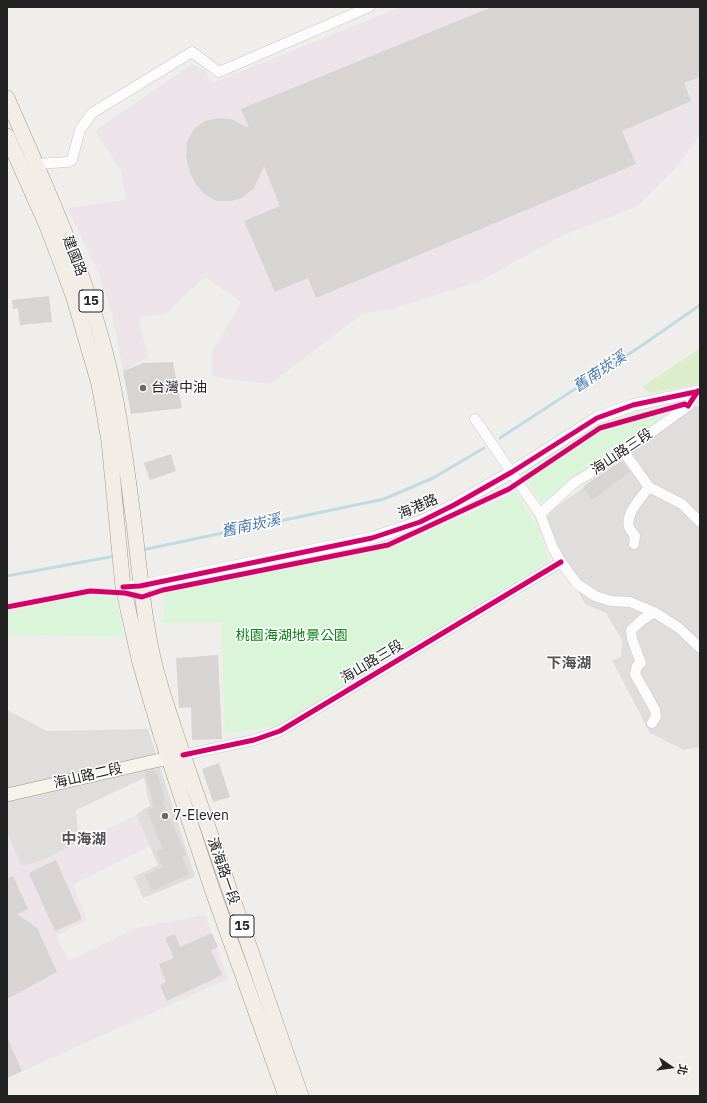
<!DOCTYPE html>
<meta charset="utf-8">
<style>
body{margin:0}
#map{position:relative;width:707px;height:1103px;overflow:hidden;background:#f0eeeb;font-family:"IBM Plex Sans","Noto Sans TC",sans-serif}
canvas{display:block}
.frame{position:absolute;inset:0;border:8px solid #222;pointer-events:none}
.north{position:absolute;left:651px;top:1047px;width:40px;height:40px;-webkit-text-stroke:3px #fff;paint-order:stroke;rotate:103deg;font-size:11px;font-weight:700;line-height:16px;text-align:center;color:#222}
.north::after{content:'';display:block;margin:auto;width:14px;height:18px;background:#222;clip-path:polygon(50% 0,100% 100%,50% 72%,0 100%)}
</style>
<div id="map">
<canvas width="707" height="1103"></canvas>
<div class="frame"></div>
<div class="north">北</div>
</div>
<script>
const ctx = document.querySelector('canvas').getContext('2d');
ctx.lineJoin = 'round';
function fillPath(path, color) {
  ctx.fillStyle = color;
  ctx.fill(path, 'evenodd');
}
function trace(path, color, width, dash) {
  ctx.strokeStyle = color;
  ctx.lineWidth = width;
  ctx.lineCap = dash ? 'butt' : 'round';
  ctx.setLineDash(dash || []);
  ctx.stroke(path);
}
function drawText(font, color, halo, rows, align = 'center') {
  ctx.font = font + ' "IBM Plex Sans","Noto Sans TC",sans-serif';
  ctx.lineWidth = 3;
  ctx.setLineDash([]);
  ctx.textBaseline = 'middle';
  ctx.strokeStyle = halo;
  ctx.fillStyle = color;
  for (const [text, x, y, turn = 0] of rows) {
    ctx.save();
    ctx.translate(x, y);
    ctx.rotate((+turn || 0) * Math.PI / 180);
    ctx.textAlign = isNaN(turn) ? turn : align;
    if (halo) ctx.strokeText(text, 0, 0);
    ctx.fillText(text, 0, 0);
    ctx.restore();
  }
}
const residential = new Path2D(`
 M700,406V747L684,750L650,733L612,660L621,657L622,640L606,613L585,604L542,526L549,514L556,507L626,458L691,407Z
 M7,710L47,731L148,729L195,877L143,898L134,877L158,865L136,815L144,809L150,806L144,778L76,810L79,842L39,862L21,866L7,832Z`);
const industrial = new Path2D(`
 M401,7H700V135L676,168L638,206L564,235L478,282L392,309L364,313L270,384L226,379L212,375V352L241,302L205,277L166,314L138,317L148,357L123,371L112,314L98,271L67,208L126,200L121,171L95,131L192,64L204,70L212,83Z
 M136,815L150,846L73,885L87,920L56,936L69,961L136,928L205,915L228,979L7,1078V832L21,866L39,862Z`);
const grass = new Path2D(`
 M700,348V384L650,393L642,387Z`);
const park = new Path2D(`
 M661,407L665,416L541,503L523,473L605,419Z
 M516,492L540,531L549,562L281,725L225,734L221,623H161L165,607L162,591L401,544Z
 M81,595L115,596L124,637L7,634V612Z`);
const stream = new Path2D(`
 M500,438L644,344L700,305
 M142,550L384,499L433,478L484,448
 M7,576L115,556`);
const building = new Path2D(`
 M492,7H700V77L684,83L691,101L622,131L636,164L316,298L308,278L275,292L244,221L280,206L264,166L254,188L242,198L231,201H217L204,194L195,183L189,170L186,156L187,142L194,129L205,121L219,118L231,119L249,128L241,109Z
 M49,296L52,322L20,325L18,308L13,309L12,300Z
 M173,362L182,408L131,414L123,371L143,363Z
 M171,454L176,471L150,480L144,463Z
 M622,461L630,472L592,500L583,487L596,477Z
 M218,655L222,739L192,740L191,707L179,708L176,658Z
 M219,763L230,797L213,802L202,769Z
 M153,770L158,775L165,801L163,802L186,855L182,857L189,874L152,891L145,875L163,867L156,852L163,849L147,810L154,807L145,772Z
 M56,860L82,919L55,931L29,873Z
 M13,876L28,909L17,914L37,928L57,972L7,999V879Z
 M212,933L218,947L211,950L222,975L167,1001L160,985L166,982L159,964L174,958L165,938L175,934L180,947Z
 M7,1037L22,1071L7,1078Z`);
const minor = new Path2D(`
 M36,164L68,162L72,160L80,130L92,113L192,52L219,72L369,7
 M475,419L540,514L553,548L561,562L577,584L595,596L611,601L630,602L654,612L679,628L700,648
 M624,452L649,487L682,504L700,522
 M540,514L574,483L624,452L688,406L698,391
 M634,544L635,536C633,533 630,530 629,527C625,513 642,497 649,487
 M652,723L656,716L655,710L635,674L637,666L641,663L632,639L631,630L642,620L654,612
 M183,755L254,740L280,731L561,562`);
const tertiary = new Path2D(`
 M123,587L140,586L372,538L420,522L454,505L512,472L597,418L633,405L700,391`);
const secondary = new Path2D(`
 M7,795L177,756`);
const primary = new Path2D(`
 M7,98C47,190 91,282 112,381C122,428 128,476 134,524C139,564 142,604 150,643C157,681 171,718 183,755L301,1096
 M7,136L47,226L60,260L74,298L99,384L109,441L123,587L140,663L161,735L212,889L286,1096`);
const cycleway = new Path2D(`
 M123,587L140,586L372,538L420,522L454,505L512,472L597,418L633,405L700,391
 M7,607L90,591L125,593L142,597L163,590L388,545L509,489L600,428L685,404L688,406L698,391
 M183,755L254,740L280,731L561,562`);
const markers = [
 [143,388,4,"#6a6968"],
 [165,816,4,"#6a6968"]
];
const shields = [
 [91,301,24],
 [242,926,24]
];
const shieldNames = [
 ["15",91,301],
 ["15",242,926]
];
const streetNames = [
 ["建國路",74,256,69],
 ["海山路三段",622,452,-34],
 ["海港路",418,507,-23],
 ["海山路三段",372,662,-31],
 ["海山路二段",88,776,-13],
 ["濱海路一段",223,871,71]
];
const poiNames = [
 ["台灣中油",151,388],
 ["7-Eleven",173,816]
];
const parkNames = [
 ["桃園海湖地景公園",292,636]
];
const waterNames = [
 ["舊南崁溪",600,372,-34],
 ["舊南崁溪",251,526,-12]
];
const neighbourhoodNames = [
 ["下海湖",569,664],
 ["中海湖",84,840]
];
fillPath(residential, '#dfdedc');
fillPath(industrial, '#ede4e9');
fillPath(grass, '#ddeccb');
fillPath(park, '#daf5da');
trace(stream, '#bfdbe3', 3);
fillPath(building, '#d7d4d2');
trace(minor, '#c9c8c7', 11);
trace(tertiary, '#c9c8c7', 13);
trace(secondary, '#999a82', 14);
trace(primary, '#a79c86', 16);
trace(minor, '#fdfcfc', 10);
trace(tertiary, '#fdfcfc', 12);
trace(secondary, '#f4f4ed', 13);
trace(primary, '#f3ede7', 15);
trace(cycleway, '#d6006c', 5);
for (const [x, y, r, color] of markers) {
  const dot = new Path2D();
  dot.arc(x, y, r, 0, 2 * Math.PI);
  ctx.fillStyle = color;
  ctx.fill(dot);
  trace(dot, '#fff', 1.5);
}
for (const [x, y, w] of shields) {
  const box = new Path2D();
  box.roundRect(x - w / 2, y - 11, w, 22, 3);
  ctx.fillStyle = '#fff';
  ctx.fill(box);
  trace(box, '#222', 1);
}
drawText('bold 13px', '#222', null, shieldNames);
drawText('14px', '#222', '#fff', streetNames);
drawText('14px', '#222', '#fff', poiNames, 'left');
drawText('14px', '#0c8416', '#fff', parkNames);
drawText('italic 15px', '#4a7aab', '#fff', waterNames);
drawText('bold 15px', '#555', '#fff', neighbourhoodNames);
</script>
